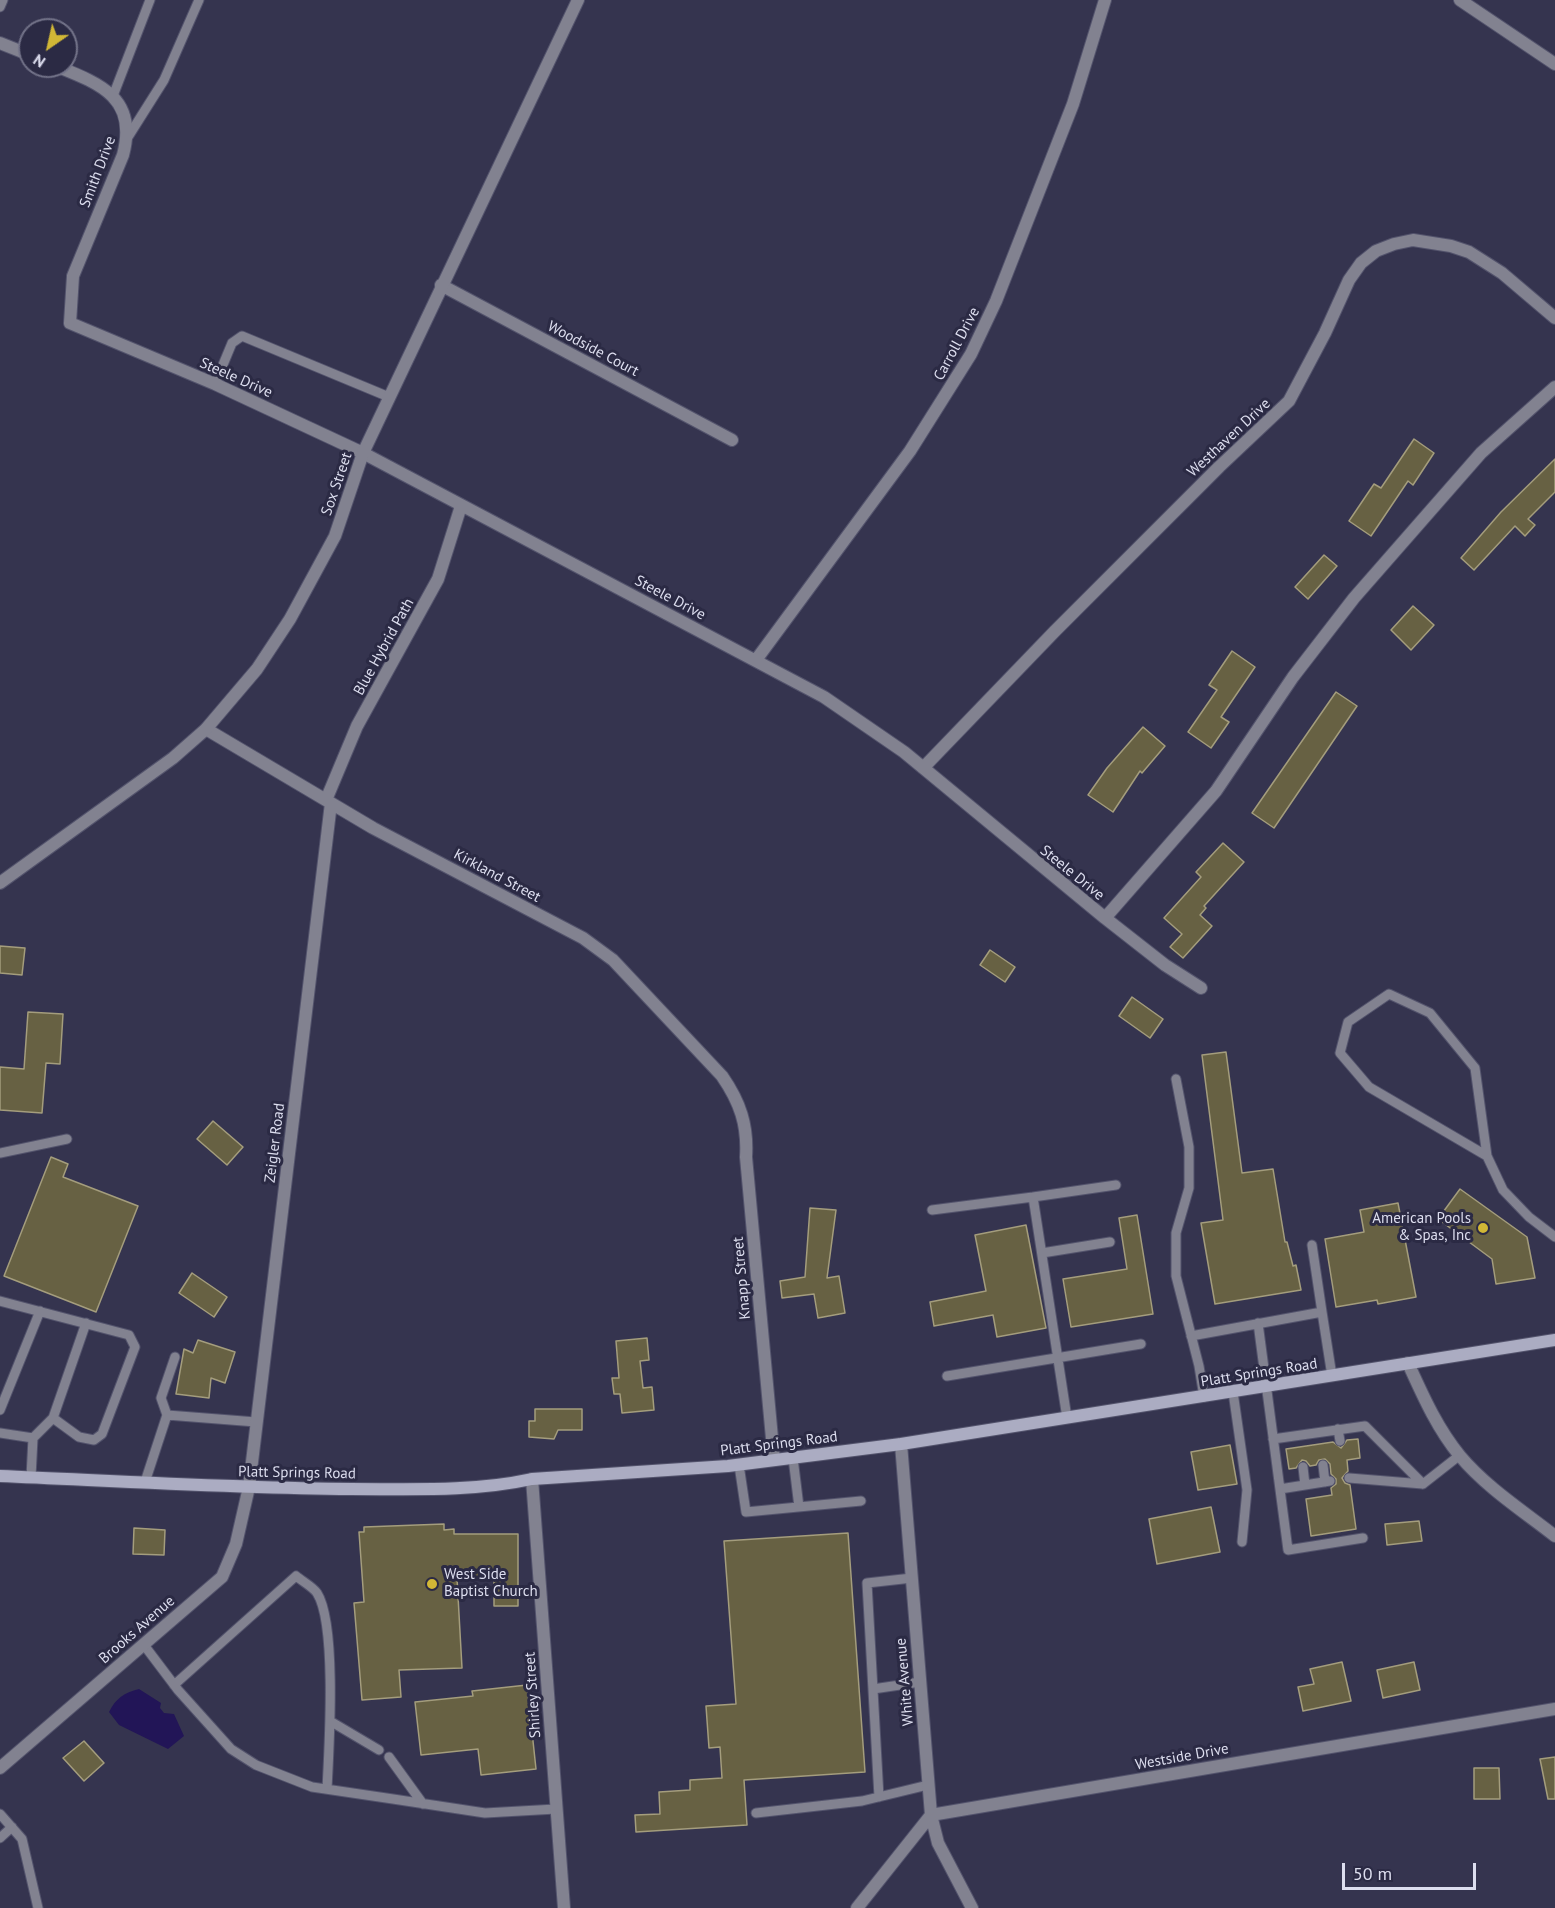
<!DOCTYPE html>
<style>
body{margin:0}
#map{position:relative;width:1555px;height:1908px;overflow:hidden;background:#35344f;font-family:"PT Sans",sans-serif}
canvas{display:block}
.north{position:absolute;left:18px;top:18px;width:60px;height:60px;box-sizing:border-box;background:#2b2a44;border:2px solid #727288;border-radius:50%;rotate:214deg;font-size:16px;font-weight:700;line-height:24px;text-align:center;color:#dddeef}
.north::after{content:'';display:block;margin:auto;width:21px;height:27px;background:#d1b736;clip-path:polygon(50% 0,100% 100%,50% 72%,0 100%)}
.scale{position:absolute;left:1342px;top:1863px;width:134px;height:27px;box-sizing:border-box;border:3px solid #dddeef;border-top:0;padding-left:8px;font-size:18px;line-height:21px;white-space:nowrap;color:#dddeef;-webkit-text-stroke:4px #2b2a44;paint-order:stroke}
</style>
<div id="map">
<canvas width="1555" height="1908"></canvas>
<div class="north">N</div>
<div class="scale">50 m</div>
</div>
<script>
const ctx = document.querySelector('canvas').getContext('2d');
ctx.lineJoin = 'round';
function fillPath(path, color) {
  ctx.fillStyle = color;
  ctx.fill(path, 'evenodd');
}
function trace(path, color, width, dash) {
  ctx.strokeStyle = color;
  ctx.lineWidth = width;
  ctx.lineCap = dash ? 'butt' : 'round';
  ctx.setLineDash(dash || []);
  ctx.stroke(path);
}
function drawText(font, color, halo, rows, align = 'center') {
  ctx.font = font + ' "PT Sans",sans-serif';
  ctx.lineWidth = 6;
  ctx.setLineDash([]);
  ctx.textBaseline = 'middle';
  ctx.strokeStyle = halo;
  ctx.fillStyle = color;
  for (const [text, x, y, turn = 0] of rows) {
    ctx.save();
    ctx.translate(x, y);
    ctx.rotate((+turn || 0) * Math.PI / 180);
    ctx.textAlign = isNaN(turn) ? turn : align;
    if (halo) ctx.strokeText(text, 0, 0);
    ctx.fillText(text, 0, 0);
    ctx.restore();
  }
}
const water = new Path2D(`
 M139,1689L161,1703L160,1708L164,1713L174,1714L184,1736L168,1749L119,1725L109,1712C116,1698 124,1693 139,1689Z`);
const building = new Path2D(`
 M1414,439L1434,453L1413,485L1408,481L1371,536L1349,521L1374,484L1381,488Z
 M1555,459V492L1528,519L1535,525L1525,536L1515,526L1474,570L1461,558L1501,512Z
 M1324,555L1337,566L1308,599L1295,587Z
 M1413,606L1434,625L1411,650L1391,630Z
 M1232,651L1255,667L1221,717L1229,722L1211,748L1188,732L1217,690L1209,685Z
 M1336,692L1357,706L1274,828L1252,813Z
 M1143,727L1165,746L1142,773L1140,771L1113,812L1088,795L1107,768Z
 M1223,843L1244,862L1204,906L1206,908L1200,915L1212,926L1183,958L1170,947L1182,934L1164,918L1201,877L1196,872Z
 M0,946L25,948L22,975L0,973Z
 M990,950L1015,967L1005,982L980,965Z
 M1132,997L1163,1019L1150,1038L1119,1016Z
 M28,1012L63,1014L60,1064L46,1063L42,1113L0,1110V1067L24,1069Z
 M1226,1052L1242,1173L1273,1169L1285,1242H1287L1293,1266L1296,1265L1301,1290L1215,1304L1201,1223L1223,1220L1202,1055Z
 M213,1121L243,1147L227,1165L197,1139Z
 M51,1157L68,1164L63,1177L138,1206L96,1312L4,1276Z
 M1460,1189L1527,1237L1535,1278L1496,1284L1492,1259L1438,1219Z
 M1398,1203L1416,1297L1378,1304L1377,1300L1336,1307L1325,1239L1364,1232L1360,1210Z
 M810,1208L836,1210L827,1278L839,1276L845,1313L818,1318L814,1294L782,1298L780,1281L805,1277Z
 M1137,1215L1153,1314L1071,1327L1063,1279L1127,1269L1119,1218Z
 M1026,1225L1046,1328L997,1337L993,1315L934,1326L930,1302L986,1291L975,1235Z
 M192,1273L227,1297L214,1317L179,1293Z
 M647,1338L649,1360L640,1361L643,1388L652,1387L654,1410L622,1413L620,1394H614L612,1378H619L616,1341Z
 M198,1340L235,1352L225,1383L211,1378L209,1398L176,1394L184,1349L193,1353Z
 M535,1409H582V1430H558L554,1439L529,1437V1421H535Z
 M1358,1439L1360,1458L1347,1460L1348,1471L1342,1478L1345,1483L1350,1485L1356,1529L1311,1536L1306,1499L1332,1495L1331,1488L1336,1484V1479L1331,1474L1330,1464L1325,1459L1319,1460L1316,1465L1310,1466L1306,1461L1302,1460L1296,1468L1289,1469L1286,1449L1333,1442L1341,1448L1347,1440Z
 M1230,1445L1237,1484L1198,1490L1191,1452Z
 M1211,1507L1220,1552L1157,1564L1149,1519Z
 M1419,1521L1422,1541L1387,1545L1385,1524Z
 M444,1524V1530L454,1529V1534H518V1606H494V1578H457L462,1668L399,1670L401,1697L362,1700L354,1603L364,1602L359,1532H364V1527Z
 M134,1528L165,1530L164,1555L133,1554Z
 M848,1533L865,1772L744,1780L747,1825L636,1832L635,1815L660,1814L659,1792L690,1790V1780L722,1778L720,1747L709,1748L706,1706L736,1704L724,1541Z
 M1342,1662L1351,1701L1303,1711L1298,1687L1314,1684L1310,1669Z
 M1414,1662L1420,1690L1383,1698L1377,1670Z
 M527,1685L536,1769L481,1775L478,1749L421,1755L415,1702L473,1696L472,1691Z
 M84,1741L104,1763L84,1781L63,1758Z
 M1555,1757V1799H1548L1540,1759Z
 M1474,1768H1499L1500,1799H1474Z`);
const service = new Path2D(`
 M0,7L3,0
 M113,96L150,0
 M128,137L164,80L199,0
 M215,384L232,343L242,336L389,397
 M1176,1079L1189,1147V1188L1176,1233V1276L1199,1366L1204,1397
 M0,1153L67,1139
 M1487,1156L1369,1087L1340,1053L1348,1022L1389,994L1430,1013L1475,1068L1487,1156L1503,1190L1529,1217L1555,1237
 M1033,1197L1116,1185
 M932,1210L1033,1197L1067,1418
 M1312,1245L1322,1312
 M1042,1253L1110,1242
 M0,1301L129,1335L135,1347L102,1434L94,1440L79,1437L53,1418
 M1258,1323L1288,1550L1363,1538
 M1191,1336L1322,1312L1332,1376
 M947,1376L1141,1344
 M1233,1392L1247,1490L1242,1542
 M0,1410L40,1311
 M167,1415L256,1422
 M1338,1429L1340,1441
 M0,1433L33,1438
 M1273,1439L1365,1426L1423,1484L1460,1455
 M793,1458L799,1507
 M739,1465L746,1512L861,1501
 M1323,1465L1325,1482
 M1303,1467L1305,1485
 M31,1477L33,1438L53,1418L86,1323
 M1349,1478L1423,1484
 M145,1482L167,1415L161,1398L175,1357
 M1280,1489L1330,1481
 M144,1645L178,1690L231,1749L256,1765L312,1787L393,1799L485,1813L556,1809
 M174,1685L296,1576C302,1581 313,1587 317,1593C337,1624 329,1749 327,1789
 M873,1689L920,1682
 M330,1721L379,1750
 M389,1757L423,1804
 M879,1797L867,1583L912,1578
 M756,1813L862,1801L928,1785
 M0,1814L22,1839L38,1908
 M0,1838L12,1827`);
const minor = new Path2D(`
 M1460,0L1555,64
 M0,43L30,55
 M56,66C101,84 138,98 123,155L73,276L70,323L215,384L363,453L824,697L904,752L1105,918L1165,965L1201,988
 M441,285L732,440
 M756,660L910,451L971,354L996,301L1073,104L1105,0
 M206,729L373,828L583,938L613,960L722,1076C740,1102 748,1125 746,1157L774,1460
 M923,768L1055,631L1219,467L1289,401L1325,333L1349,280L1361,263L1376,251L1394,244L1413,240L1451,246L1469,252L1502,273L1555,318
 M326,800L357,726L438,579L461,506
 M1105,918L1216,791L1293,677L1354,598L1481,453L1555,387
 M901,1444L931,1815L938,1843L972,1908
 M532,1479L564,1908
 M249,1487L331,803
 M857,1908L931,1815L1555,1709`);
const tertiary = new Path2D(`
 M0,883L173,758L206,729L257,669L290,619L335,536L363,453L578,0
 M1408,1363C1423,1396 1437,1428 1460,1456C1486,1487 1523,1511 1555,1536
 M0,1768L222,1577L236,1544L249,1487`);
const secondary = new Path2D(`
 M0,1476C117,1481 234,1488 351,1489C412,1489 472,1492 532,1479L728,1466L901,1444L1555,1340`);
const markers = [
 [1483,1228,6,"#d1b736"],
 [432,1584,6,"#d1b736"]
];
const streetNames = [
 ["Smith Drive",98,172,-69],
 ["Carroll Drive",957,344,-62],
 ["Woodside Court",593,349,28],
 ["Steele Drive",236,378,24],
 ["Westhaven Drive",1229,438,-43],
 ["Sox Street",337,484,-71],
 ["Steele Drive",670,598,28],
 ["Blue Hybrid Path",384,647,-61],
 ["Steele Drive",1072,873,39],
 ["Kirkland Street",497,876,28],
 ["Zeigler Road",275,1143,-83],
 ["Knapp Street",742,1278,-95],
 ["Platt Springs Road",1259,1373,-9],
 ["Platt Springs Road",779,1444,-7],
 ["Platt Springs Road",297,1473,1],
 ["Brooks Avenue",137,1630,-41],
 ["White Avenue",905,1682,-95],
 ["Shirley Street",533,1695,-94],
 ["Westside Drive",1182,1757,-10]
];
const poiNames = [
 ["American Pools",1471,1219],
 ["& Spas, Inc",1471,1236],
 ["West Side",444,1575,"left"],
 ["Baptist Church",444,1592,"left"]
];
fillPath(water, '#221557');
fillPath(building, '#676143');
trace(building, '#a49d7d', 1.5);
trace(service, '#53536c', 11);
trace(minor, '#53536c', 14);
trace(tertiary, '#53536c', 14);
trace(secondary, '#53536c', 14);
trace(service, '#828290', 9);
trace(minor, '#828290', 12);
trace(tertiary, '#828290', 12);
trace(secondary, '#abacc2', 12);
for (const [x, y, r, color] of markers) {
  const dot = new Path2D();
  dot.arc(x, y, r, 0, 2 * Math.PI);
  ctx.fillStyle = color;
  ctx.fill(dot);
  trace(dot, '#2b2a44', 2);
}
drawText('15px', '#dddeef', '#2b2a44', streetNames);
drawText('15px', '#dddeef', '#2b2a44', poiNames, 'right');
</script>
